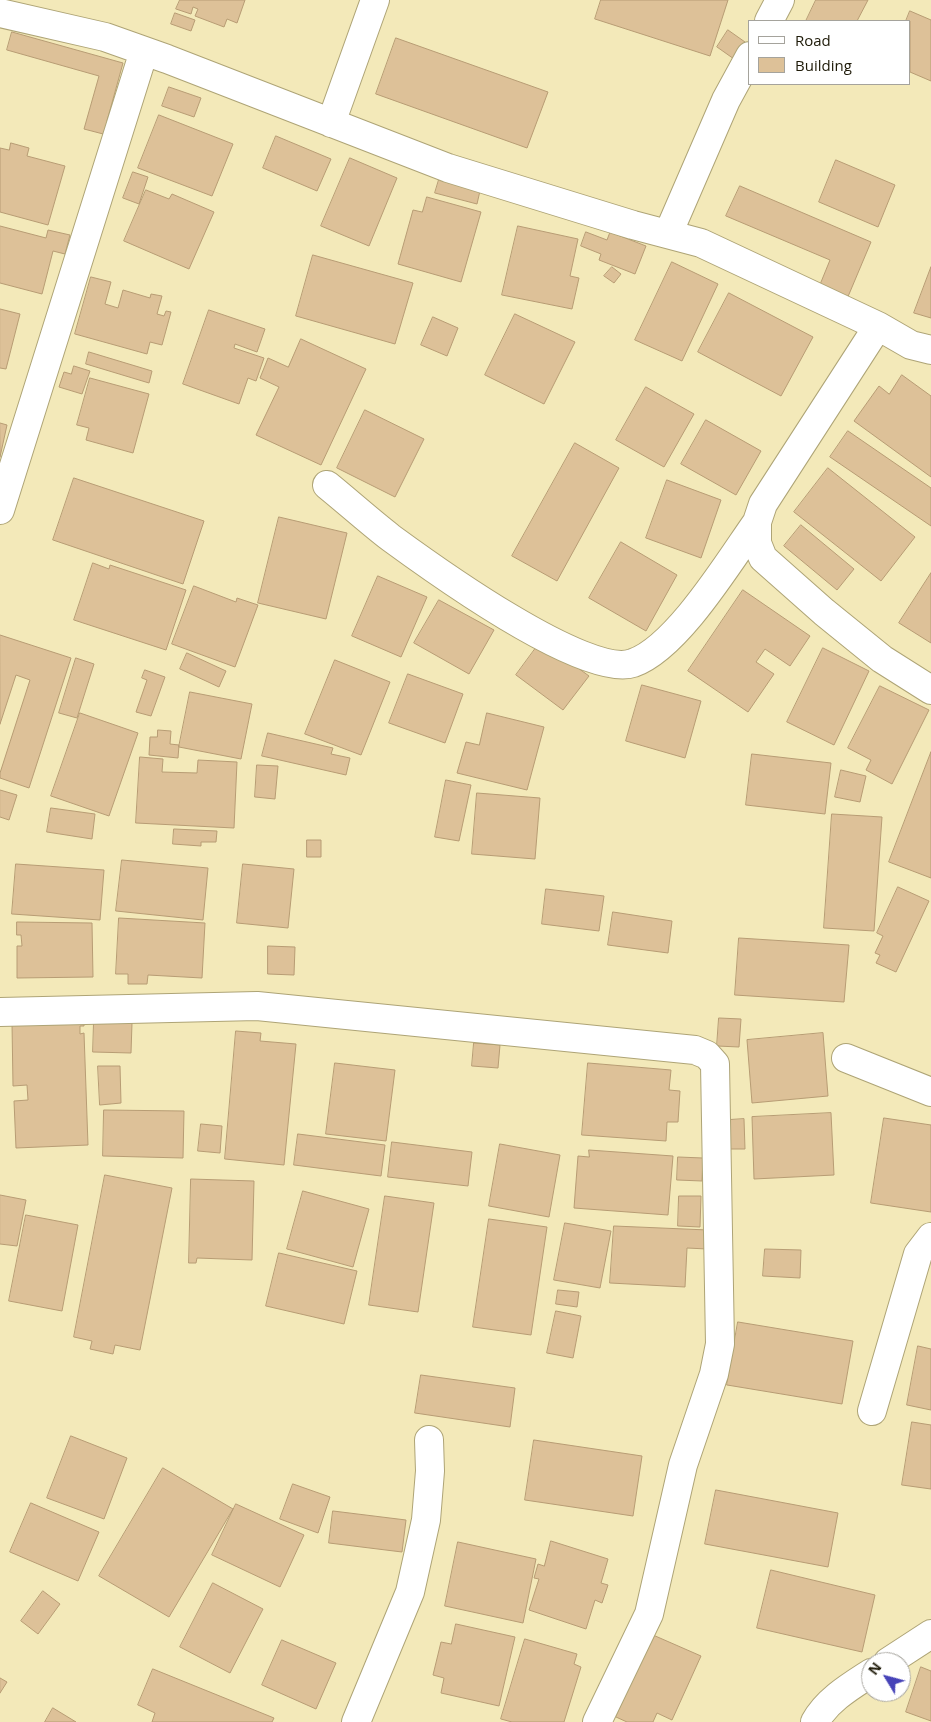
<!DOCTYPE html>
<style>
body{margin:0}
#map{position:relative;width:931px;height:1722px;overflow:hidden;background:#f3e9b9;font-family:"Open Sans",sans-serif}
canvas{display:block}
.legend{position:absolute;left:748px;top:20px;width:162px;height:65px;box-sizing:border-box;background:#fff;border:1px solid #a5a39c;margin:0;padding:6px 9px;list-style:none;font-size:15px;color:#1e1a08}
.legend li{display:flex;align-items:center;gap:10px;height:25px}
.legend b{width:25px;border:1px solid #a5a39c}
.north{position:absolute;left:861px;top:1652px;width:50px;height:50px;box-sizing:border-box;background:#fff;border:1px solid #a5a39c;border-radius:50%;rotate:307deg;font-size:14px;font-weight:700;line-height:20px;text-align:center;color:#1e1a08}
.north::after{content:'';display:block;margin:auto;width:18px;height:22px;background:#4643b8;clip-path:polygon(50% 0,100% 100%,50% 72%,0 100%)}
</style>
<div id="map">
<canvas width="931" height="1722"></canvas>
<ul class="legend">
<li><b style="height:6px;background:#fff"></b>Road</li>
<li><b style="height:14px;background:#ddc198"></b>Building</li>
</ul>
<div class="north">N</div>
</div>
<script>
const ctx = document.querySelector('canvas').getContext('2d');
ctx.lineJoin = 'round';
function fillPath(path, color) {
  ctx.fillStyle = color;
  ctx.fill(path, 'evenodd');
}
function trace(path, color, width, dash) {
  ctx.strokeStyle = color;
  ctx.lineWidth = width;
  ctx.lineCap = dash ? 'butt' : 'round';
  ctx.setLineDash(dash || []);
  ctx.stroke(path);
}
const building = new Path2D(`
 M180,0H245L237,23L227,19L224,27L195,16L198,9L193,7L191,14L176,9Z
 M601,0H728L710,56L595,19Z
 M816,0H868L857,21H806Z
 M910,11L931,20V81L910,72V21H906Z
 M175,13L195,20L191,31L171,24Z
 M728,30L745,42L734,59L717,47Z
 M12,32L123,63L107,121L111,122L107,135L84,129L99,76L7,50Z
 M396,38L548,92L527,148L376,94Z
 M169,87L201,98L194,117L162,106Z
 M159,115L233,144L212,196L138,168Z
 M276,136L331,159L317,191L263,168Z
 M11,143L29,148L27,156L65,166L48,225L0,212V148L9,150Z
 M350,158L397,178L369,246L321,226Z
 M836,160L895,185L878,227L819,202Z
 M133,172L148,177L139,204L123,198Z
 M441,173L482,182L477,204L435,193Z
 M740,186L871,242L847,299L819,287L830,260L726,216Z
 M146,190L169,199L172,194L214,212L189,269L124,241Z
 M427,197L481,212L461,282L398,264L413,210L422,212Z
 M0,226L46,238L48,230L70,235L65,254L53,251L42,294L0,283Z
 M518,226L578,239L570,276L579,278L572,309L502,295Z
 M586,232L607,240L610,232L646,246L635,274L599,260L601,254L581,246Z
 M313,255L413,283L395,344L296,316Z
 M672,262L718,284L682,361L635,340Z
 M612,267L621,274L614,283L604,276Z
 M931,267V318L914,313Z
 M91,277L111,282L105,304L118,308L123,290L150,298L151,294L162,296L157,314L164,316L166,311L171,312L162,345L150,342L147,354L75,334Z
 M729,293L813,337L781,396L698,352Z
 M0,309L20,314L6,369L0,368Z
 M209,310L265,329L257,352L235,344L234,348L264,358L256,381L248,378L239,404L183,384Z
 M515,314L575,342L544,404L485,375Z
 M433,317L458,328L447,356L421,345Z
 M301,339L366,369L321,465L256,435L279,387L260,378L268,358L288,367Z
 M89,352L152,371L149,383L86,364Z
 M74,366L90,371L82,394L59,387L64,372L71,374Z
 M902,375L931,396V477L854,421L879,386L889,394Z
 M90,378L149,394L133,453L86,440L89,428L77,425Z
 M646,387L694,414L664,467L616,440Z
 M365,410L424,439L395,497L337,468Z
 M706,420L761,451L736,495L681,464Z
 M0,423L7,425L0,457Z
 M848,431L931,488V526L830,457Z
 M575,443L619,468L557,581L512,556Z
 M828,468L915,537L881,581L794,512Z
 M74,478L204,521L183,584L53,540Z
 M667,480L721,500L701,558L646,538Z
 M279,517L347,533L326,619L258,603Z
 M801,525L854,569L837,590L784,546Z
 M621,542L677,575L646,631L589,598Z
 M93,563L109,569L110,565L186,590L166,650L74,620Z
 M931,573V643L899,623Z
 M378,576L427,597L401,657L352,636Z
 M194,586L236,602L237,598L258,605L235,667L172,644Z
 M743,590L810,636L790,666L765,649L756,662L774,674L748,712L688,671Z
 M439,600L494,630L469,674L414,643Z
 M0,635L71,658L29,788L0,778V773L30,680L16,675L0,724Z
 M541,641L589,676L563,710L516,675Z
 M823,648L869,671L834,745L787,722Z
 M187,653L226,671L219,687L180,669Z
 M76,658L94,664L77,718L59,713Z
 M335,660L390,682L361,755L305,734Z
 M145,670L165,677L151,716L136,712L147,680L142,678Z
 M408,674L463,694L445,743L389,723Z
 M642,685L701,701L685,758L626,741Z
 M880,686L929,710L892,784L866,770L871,760L848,748Z
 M190,692L252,704L241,759L179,747Z
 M80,713L138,733L109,816L51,796Z
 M487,713L544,727L527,790L457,773L466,742L479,745Z
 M158,730L171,731L170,744L179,745L178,758L149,755L150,737H157Z
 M268,733L333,748L331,754L350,758L346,775L262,756Z
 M931,752V878L889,862Z
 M752,754L831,763L825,814L746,805Z
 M140,757L163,759L162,772L197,773L198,760L237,762L234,828L136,823Z
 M257,765L278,766L275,799L255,797Z
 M841,770L866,776L860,802L835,797Z
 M446,780L471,785L459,841L435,837Z
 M0,790L17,795L9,820L0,817Z
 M477,793L540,798L535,859L472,854Z
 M51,808L95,814L92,839L47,832Z
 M832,814L882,817L874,931L824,928Z
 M174,829L217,831L216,842H201V846L173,844Z
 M307,840H321V857H307Z
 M122,860L208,868L203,920L116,911Z
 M16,864L104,870L100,920L12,914Z
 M243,864L294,869L288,928L237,923Z
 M898,887L929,901L896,972L876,963L880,955L875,953L883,936L877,933Z
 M546,889L604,896L599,931L542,924Z
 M613,912L672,921L668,953L608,945Z
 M119,918L205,923L202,978L148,975L147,984H128V974H116Z
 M17,922L92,923L93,977L17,978V946H22L21,935H17Z
 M739,938L849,945L844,1002L735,995Z
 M268,946L295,947L294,975L268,974Z
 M719,1018L741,1019L739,1047L717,1046Z
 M84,1021V1026H80V1034L84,1033L88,1145L16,1148L14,1101L28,1100L27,1085L13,1086L12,1023Z
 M94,1021L132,1023L131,1053L93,1052Z
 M236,1031L261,1033L260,1041L296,1044L284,1165L225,1159Z
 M823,1033L828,1096L752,1103L747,1040Z
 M474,1043L500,1045L498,1068L472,1066Z
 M335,1063L395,1070L386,1141L326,1134Z
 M588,1063L671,1070L669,1090L680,1091L678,1122H667L666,1141L582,1135Z
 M98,1066H120L121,1103L100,1105Z
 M104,1110L184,1111L183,1158L103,1156Z
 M831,1113L834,1175L754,1179L752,1117Z
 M884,1118L931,1125V1212L871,1203Z
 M744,1119L745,1149H730L729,1120Z
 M201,1124L222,1126L220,1153L198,1151Z
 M298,1134L385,1145L381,1176L294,1165Z
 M392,1142L472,1152L468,1186L388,1177Z
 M500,1144L560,1155L549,1217L489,1206Z
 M589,1150L673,1156L668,1215L574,1208L578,1156L589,1157Z
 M678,1157L703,1158L702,1181L677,1180Z
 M105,1175L172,1188L140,1350L115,1345L113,1354L90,1349L92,1341L74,1337Z
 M191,1179L254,1181L252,1260L197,1258L196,1263H189Z
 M303,1191L369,1209L353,1267L287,1249Z
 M0,1195L26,1200L17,1246L0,1244Z
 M385,1196L434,1203L418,1312L369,1305Z
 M679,1196H701L700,1227L678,1226Z
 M26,1215L78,1225L62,1311L9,1301Z
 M489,1219L547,1227L531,1335L473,1327Z
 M565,1223L611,1231L600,1288L554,1280Z
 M614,1226L708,1230L707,1249L687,1248L685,1287L610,1283Z
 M765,1249L801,1250L800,1278L763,1276Z
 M279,1253L357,1271L344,1324L266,1306Z
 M558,1290L579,1292L577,1307L556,1304Z
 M556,1311L581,1316L573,1358L547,1353Z
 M738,1322L853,1341L842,1404L727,1385Z
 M918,1346L931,1349V1410L907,1405Z
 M421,1375L515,1388L510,1427L415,1413Z
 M912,1422L931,1425V1489L902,1485Z
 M71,1436L127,1458L104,1519L47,1498Z
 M534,1440L642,1456L633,1516L525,1500Z
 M163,1468L233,1509L169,1617L99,1576Z
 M293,1484L330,1497L318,1533L280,1519Z
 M716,1490L838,1513L828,1567L705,1544Z
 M31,1503L99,1532L78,1581L10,1552Z
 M236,1504L304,1535L280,1587L212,1555Z
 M333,1511L406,1520L402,1552L329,1543Z
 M551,1541L608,1559L601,1583L608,1585L602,1603L595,1600L586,1629L529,1610L539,1579L534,1578L538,1564L544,1566Z
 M458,1542L536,1559L523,1623L445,1606Z
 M771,1570L875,1595L862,1652L757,1628Z
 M213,1583L263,1609L230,1673L180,1647Z
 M43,1591L60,1604L38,1634L21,1621Z
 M456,1624L515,1637L499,1706L441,1693L444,1678L433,1675L441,1642L451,1644Z
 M653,1635L701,1656L672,1720L657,1713L653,1722H627L616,1717Z
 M525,1639L577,1654L574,1664L581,1667L564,1722H512L501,1719Z
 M282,1640L336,1663L316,1709L262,1685Z
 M921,1667L931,1671V1721L906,1712Z
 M153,1669L274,1718L272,1722H152L155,1713L138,1705Z
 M0,1678L7,1682L0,1693Z
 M53,1708L76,1722H45Z`);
const street = new Path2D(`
 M0,13L105,37L167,59L448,168L633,225L701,243L878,326L911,345L931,350
 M769,21L780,0
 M331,123L375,0
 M668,234L726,100L750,56
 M878,326L763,504L757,522V543L763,558L824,612L882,659L931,690
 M327,485C348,502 369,521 391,538C432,568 587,680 633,663C677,648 730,560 757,522
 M0,510L144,51
 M0,1012L257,1006L695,1050L707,1055L715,1064L720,1344L714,1374L683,1465L649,1614L597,1722
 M846,1058L931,1092
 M872,1411L918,1254L931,1237
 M888,1662L931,1634
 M356,1722L410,1592L426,1520L430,1471L429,1440
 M815,1722C827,1700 851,1686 871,1673`);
fillPath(building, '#ddc198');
trace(building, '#b79c74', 1);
trace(street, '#aea476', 30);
trace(street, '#fff', 28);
</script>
